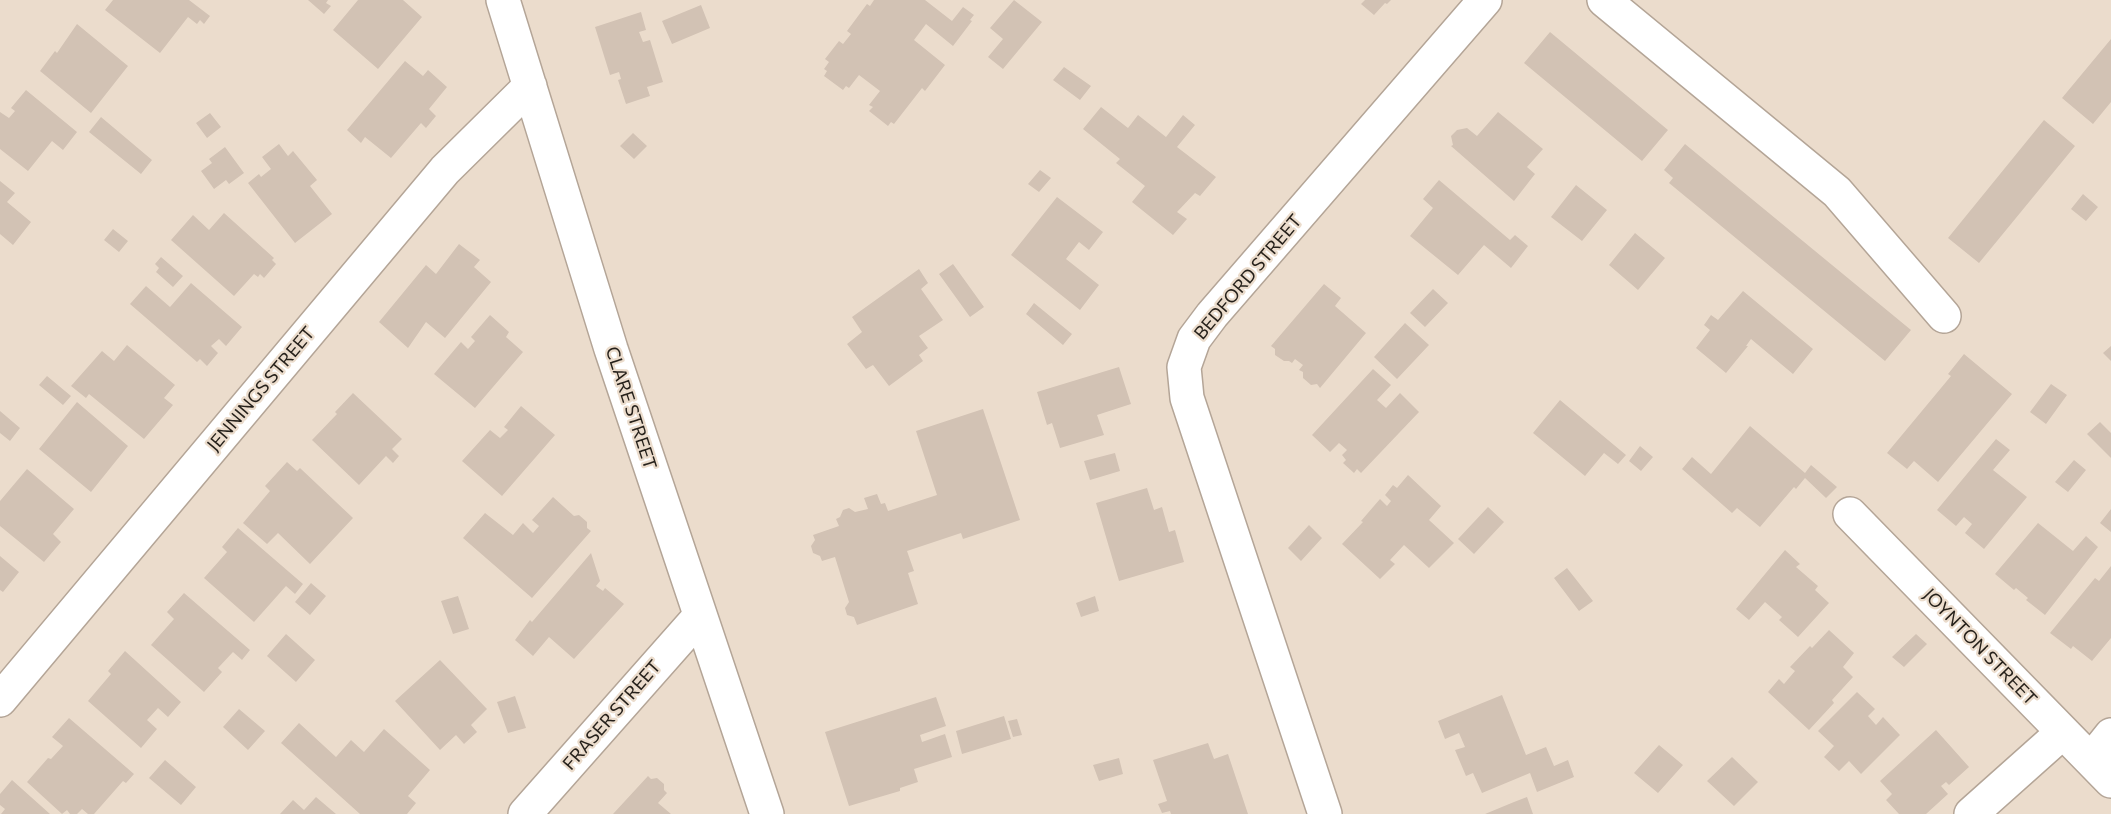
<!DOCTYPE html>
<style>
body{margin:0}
canvas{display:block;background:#ebdccc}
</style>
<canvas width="2111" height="814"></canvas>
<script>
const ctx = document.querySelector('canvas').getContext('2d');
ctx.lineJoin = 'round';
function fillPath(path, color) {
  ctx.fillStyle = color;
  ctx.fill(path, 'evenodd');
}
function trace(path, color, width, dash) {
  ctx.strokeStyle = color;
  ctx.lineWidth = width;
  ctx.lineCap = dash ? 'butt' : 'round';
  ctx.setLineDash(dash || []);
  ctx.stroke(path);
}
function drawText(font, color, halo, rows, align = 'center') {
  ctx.font = font + ' Commissioner,sans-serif';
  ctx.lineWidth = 4.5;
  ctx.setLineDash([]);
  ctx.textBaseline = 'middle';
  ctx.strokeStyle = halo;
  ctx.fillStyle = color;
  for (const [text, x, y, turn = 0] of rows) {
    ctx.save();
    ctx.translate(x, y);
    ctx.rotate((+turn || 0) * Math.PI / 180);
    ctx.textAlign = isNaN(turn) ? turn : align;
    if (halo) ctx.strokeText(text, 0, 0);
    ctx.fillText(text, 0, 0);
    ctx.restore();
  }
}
const building = new Path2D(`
 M113,0H189L210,16L204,24L200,20L197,24L188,17L160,53L105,10Z
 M308,0H328L326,3L331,6L324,14Z
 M358,0H403L422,17L378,69L333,30Z
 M874,0H925L952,21L963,7L974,15L970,20L972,21L953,46L926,24L914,40L945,65L925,91L922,88L894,124L891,122L888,126L869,111L873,107L869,105L880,91L859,75L849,88L846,86L843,90L824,76L827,71L824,69L829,62L825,59L839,41L843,44L851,34L847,31L867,4L870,6Z
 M1014,0L1042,22L1003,69L988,57L1003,39L990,28Z
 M1365,0H1391L1387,4L1385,3L1374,15L1361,4Z
 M701,5L710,28L672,44L662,21Z
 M641,12L646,30L639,32L643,42L650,40L663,82L647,87L650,96L626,104L618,80L621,79L619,72L610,75L595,27Z
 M77,24L128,66L91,113L40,71L55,51L57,53Z
 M1550,32L1668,130L1642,161L1524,63Z
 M2111,39V102L2093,124L2062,98Z
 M405,61L423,76L428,70L447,87L429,109L436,116L426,128L421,123L391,158L365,137L361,143L347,130Z
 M1064,67L1091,86L1080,100L1053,80Z
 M26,90L77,132L63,150L52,141L28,171L0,149V112L9,118L15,111L11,108Z
 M1101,107L1128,128L1138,115L1166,137L1183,115L1195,125L1177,147L1216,177L1200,196L1195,193L1177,212L1187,219L1173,235L1132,202L1145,186L1116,163L1120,159L1083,129Z
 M1498,112L1543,149L1527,167L1535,174L1514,201L1451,146L1453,145L1451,136L1457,130L1467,128L1477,136Z
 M210,113L221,127L207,138L196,123Z
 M101,117L152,160L141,174L89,132Z
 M2044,120L2075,146L1979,263L1948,238Z
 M633,133L647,146L634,159L620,146Z
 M279,144L288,156L293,151L317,180L310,186L332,214L295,243L248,183L259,174L261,177L271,169L262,157Z
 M1685,144L1911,330L1885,361L1669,183L1673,178L1664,170Z
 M225,147L244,173L229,184L226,180L214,189L201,171L212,163L209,159Z
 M1040,170L1051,178L1039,192L1028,184Z
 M1439,180L1510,240L1515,235L1528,246L1511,268L1484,245L1458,275L1410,236L1433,208L1423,199Z
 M0,181L15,193L7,202L31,222L13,245L0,234Z
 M1576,185L1607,210L1582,241L1551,217Z
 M2083,194L2098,207L2086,221L2071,209Z
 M1057,197L1103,232L1089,250L1079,242L1066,259L1099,285L1080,310L1011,255Z
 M224,213L274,258L272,260L276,264L264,278L260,274L258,277L254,274L234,296L171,240L193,215L209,230Z
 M113,229L128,241L119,252L104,240Z
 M1635,233L1665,258L1638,290L1609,265Z
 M459,244L480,260L474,267L491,282L445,338L426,322L408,348L379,322L426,265L436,274Z
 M161,257L183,276L173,287L156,272L159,268L155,264Z
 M953,264L984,307L970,317L939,274Z
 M919,269L928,283L921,289L943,320L919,336L928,348L919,355L923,361L889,386L873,365L866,369L847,344L862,332L852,317Z
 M191,283L242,327L226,346L219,339L211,346L218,353L207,366L200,359L197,362L130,304L146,286L170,307Z
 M1324,284L1341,298L1335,306L1366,333L1320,388L1317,384L1311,385L1303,378V372L1299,370L1303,365L1295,359L1292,363L1289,361H1284L1275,355V349L1271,346Z
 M1433,289L1448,303L1425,327L1410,313Z
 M1743,291L1813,349L1793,374L1751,339L1746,346H1748L1726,373L1696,348L1710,330L1704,325L1711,315L1718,320Z
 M1034,303L1072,334L1063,345L1026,314Z
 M490,315L509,332L506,337L523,352L475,408L434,374L461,342L468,349L475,341L471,337Z
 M1405,323L1429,345L1397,379L1374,357Z
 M127,345L175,385L164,398L173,405L144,439L89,394L86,398L71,386L102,351L114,361Z
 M2111,346V361L2103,353Z
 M1964,354L2012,394L1938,482L1914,461L1907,469L1887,453L1951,376L1948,374Z
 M1119,367L1131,404L1097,415L1104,435L1060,448L1052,423L1047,425L1037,392Z
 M1373,369L1391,385L1377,400L1386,408L1400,393L1419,412L1361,473L1357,469L1354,473L1343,463L1346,460L1342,455L1347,450L1339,443L1330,452L1312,435Z
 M47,376L71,396L63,405L39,385Z
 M2051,384L2067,395L2046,424L2030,412Z
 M353,393L402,439L392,449L399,456L393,463L386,456L359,485L312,440L337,414L335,412Z
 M1560,400L1626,455L1618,464L1604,453L1585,476L1533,433Z
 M77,402L128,446L91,492L39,449Z
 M521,406L555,435L502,496L462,461L490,430L500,438L508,430L504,427Z
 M983,409L1020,520L963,539L961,533L907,551L914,571L908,573L918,604L857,625L854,617L847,615L845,608L849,602L835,557L822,561L820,556L813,553L811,546L815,540L813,535L839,526L836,519L840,517L843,510L849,508L855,512L868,509L864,498L877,494L881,504L885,503L888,511L937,495L916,431Z
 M0,411L20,428L10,441L0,433Z
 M2100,422L2111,433V458L2087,434Z
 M1750,426L1805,473L1811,465L1837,487L1826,498L1805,478L1796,489L1794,487L1760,527L1737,508L1732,513L1682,469L1692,457L1711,474Z
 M1996,439L2010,450L1993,470L2027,497L1984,549L1965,533L1972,524L1964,517L1956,526L1937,510Z
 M1640,446L1653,457L1641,471L1629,461Z
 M1115,453L1120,471L1090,480L1084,461Z
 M2074,460L2086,470L2068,492L2055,482Z
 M287,462L297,471L300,468L353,518L310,564L278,533L267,544L243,523L270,491L265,486Z
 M27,469L74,509L53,534L61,542L44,562L0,526V501Z
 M1408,475L1441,506L1429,520L1454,543L1429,568L1404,545L1390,560L1395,564L1380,579L1342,544L1363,522L1361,521L1380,499L1387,506L1391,501L1385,495L1393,485L1397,488Z
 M1147,488L1154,510L1162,507L1169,532L1175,530L1184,562L1119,581L1096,503Z
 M553,497L574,516L579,515L587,522V528L591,531L532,598L463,538L485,513L513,535L523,523L533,533L539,526L532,520Z
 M1488,507L1504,522L1474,554L1458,539Z
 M2111,509V532L2100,523Z
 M2038,523L2073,551L2086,536L2098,547L2045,615L2026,600L2028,598L2016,588L2014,590L1995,574Z
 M1309,525L1322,538L1301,561L1288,548Z
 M238,528L303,584L295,594L286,586L254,622L204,578L227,552L222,547Z
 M1785,550L1800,564L1796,567L1818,586L1815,590L1829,603L1798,637L1779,620L1782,617L1765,602L1749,620L1736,609Z
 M591,553L600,581L596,586L603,591L605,588L624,604L574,659L549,637L533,656L515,640L530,620L532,622Z
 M0,556L19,572L3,592L0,590Z
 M2111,566V638L2092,661L2073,646L2071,649L2050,633L2095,578L2099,581Z
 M1567,568L1593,601L1579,611L1554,578Z
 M311,583L326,596L310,615L295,602Z
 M184,593L250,650L242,660L233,652L218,668L222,672L204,692L151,645L174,619L167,612Z
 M458,596L469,629L453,634L441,601Z
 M1095,596L1099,611L1081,617L1076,603Z
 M1829,630L1854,653L1843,667L1853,677L1832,700L1834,703L1809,730L1768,692L1779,679L1784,684L1795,671L1790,667L1810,646L1812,648Z
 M286,634L315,660L296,682L267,656Z
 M1916,634L1927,644L1904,667L1892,657Z
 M125,651L181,702L168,717L158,708L147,720L157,729L141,748L88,701L111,674L108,671Z
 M440,660L487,709L471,725L477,732L464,744L456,735L440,750L395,701Z
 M1857,692L1875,709L1868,716L1876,725L1883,717L1900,735L1861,774L1849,761L1839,771L1824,757L1834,746L1818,731Z
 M1502,695L1526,755L1546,747L1554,766L1568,760L1574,777L1537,792L1530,773L1482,793L1473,773L1466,776L1455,750L1465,747L1459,733L1445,739L1438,721Z
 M515,696L526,728L508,733L497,702Z
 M936,697L946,726L920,735L922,742L945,734L952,757L914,769L918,782L900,788V791L849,806L825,732Z
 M239,709L265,731L248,750L223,727Z
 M1004,716L1011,739L962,754L956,731Z
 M69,718L134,774L126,783L123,781L94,814H88L82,809L77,814H70L67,810L62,814L27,782L48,758L51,759L63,746L52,737Z
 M1017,719L1022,735L1013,737L1008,721Z
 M299,723L336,757L351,740L364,752L384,729L430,770L408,796L416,803L407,814H360L281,743Z
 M1936,730L1969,767L1949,785L1946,782L1941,786L1948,794L1926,814H1899L1886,800L1892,794L1880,781Z
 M1208,743L1214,759L1228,754L1248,814H1171L1170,811L1162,813L1158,804L1167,801L1153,760Z
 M1659,745L1683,765L1658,793L1634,773Z
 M1732,757L1758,782L1734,806L1707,781Z
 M1119,758L1123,774L1099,781L1093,765Z
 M165,760L196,787L181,805L149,778Z
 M648,776L651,779L657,778L664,784V790L667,793L658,803L671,814H613Z
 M12,780L50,814H1L5,809L0,805V794Z
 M316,797L336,814H280L293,800L304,810Z
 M1527,797L1533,814H1485L1514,802Z`);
const minor = new Path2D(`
 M503,0L611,349L767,814
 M1604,0L1837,192L1944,316
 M1850,514L2111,781
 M0,700L445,170L530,86
 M2091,760L2111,735
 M525,814L700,616
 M1325,814L1187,398L1184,367L1194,339L1212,315L1485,0
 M1971,814L2063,732`);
const streetNames = [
 ["BEDFORD STREET",1248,277,-50],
 ["JENNINGS STREET",261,389,-50],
 ["CLARE STREET",631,408,72],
 ["JOYNTON STREET",1980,647,46],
 ["FRASER STREET",612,715,-49]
];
fillPath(building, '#d2c2b4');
trace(minor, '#b4a597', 36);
trace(minor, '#fff', 33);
drawText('18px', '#26211b', '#ebdccc', streetNames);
</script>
